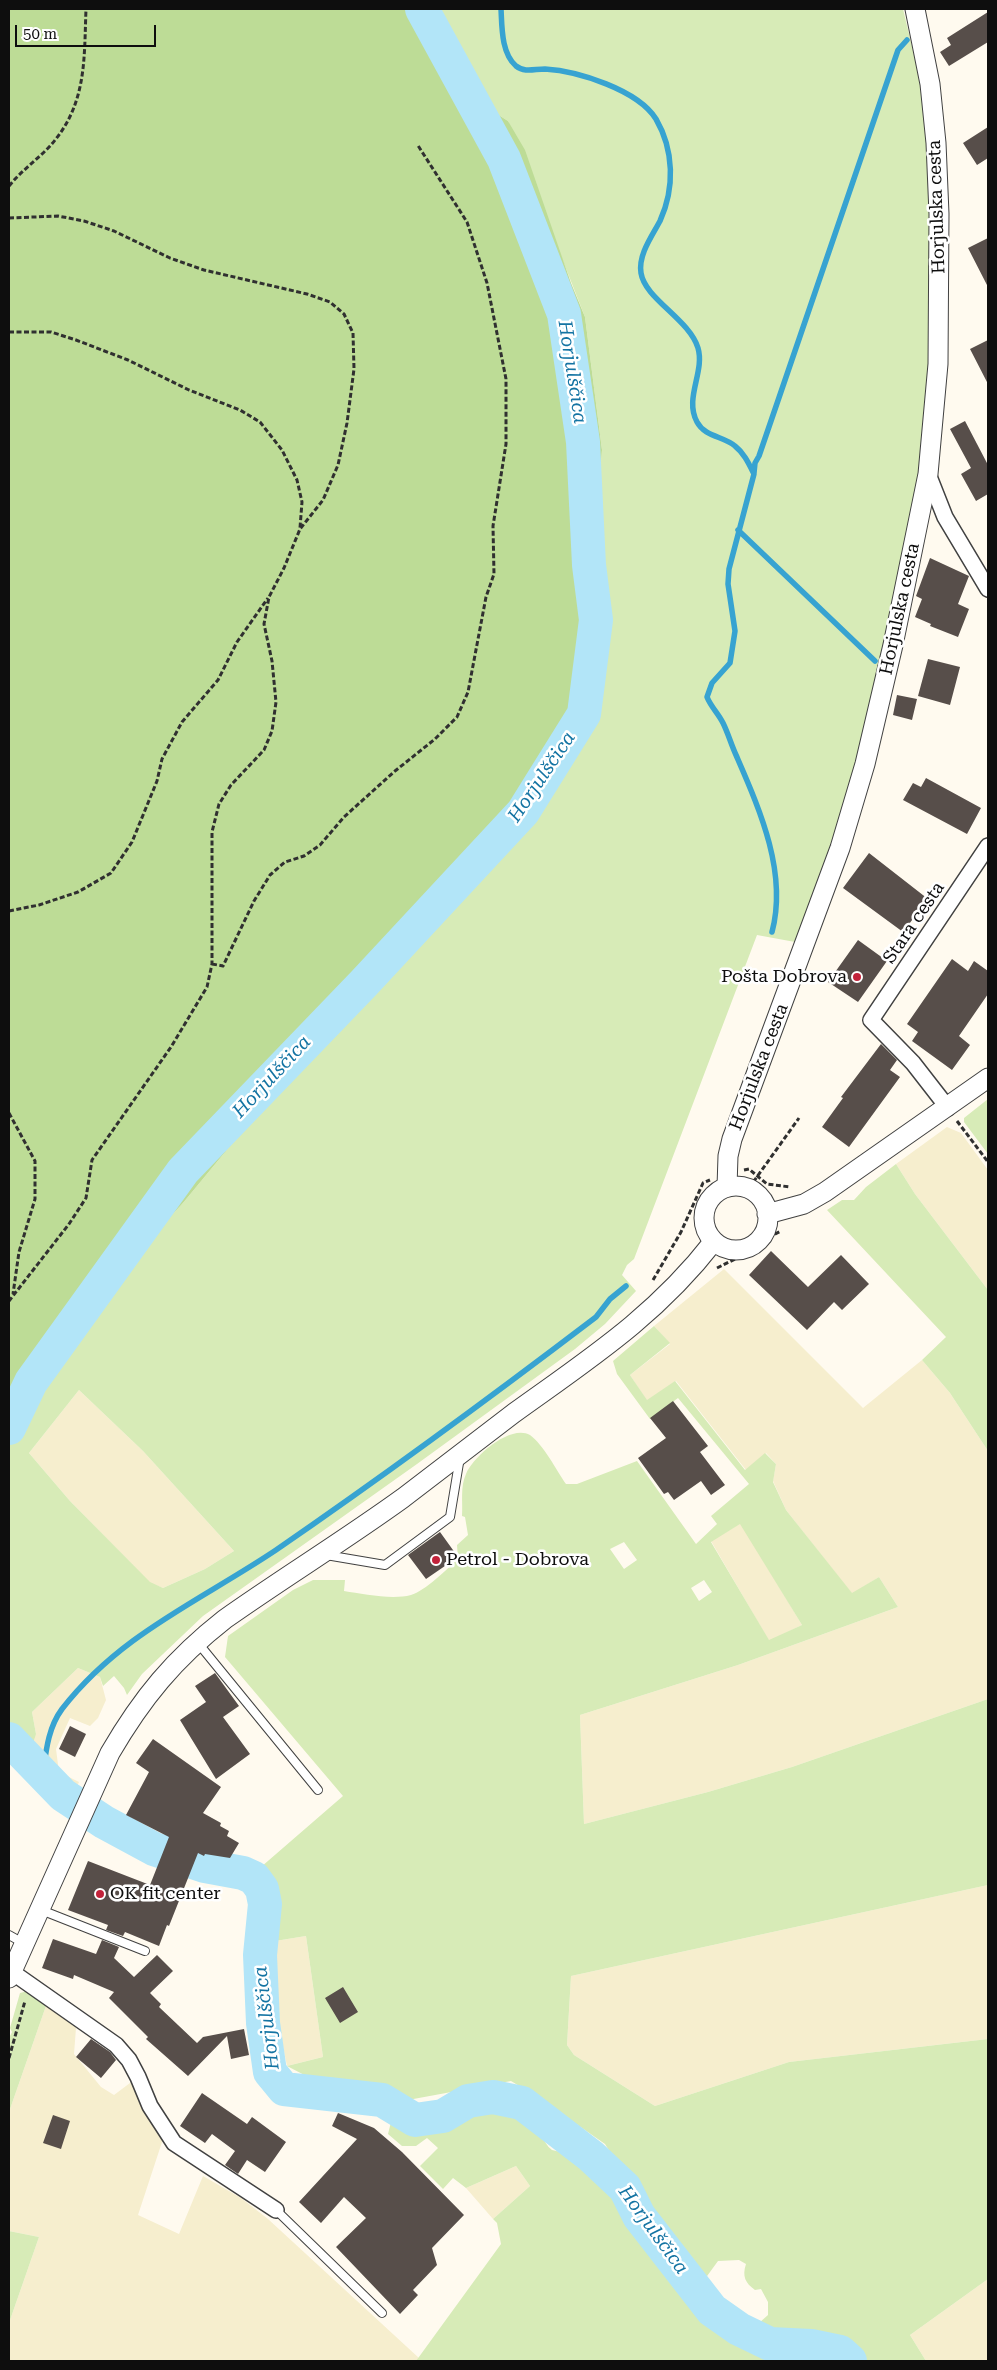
<!DOCTYPE html>
<meta charset="utf-8">
<style>
body{margin:0}
#map{position:relative;width:997px;height:2370px;overflow:hidden;background:#fffaef;font-family:"Roboto Serif",serif}
canvas{display:block}
.frame{position:absolute;inset:0;border:10px solid #0e0e0e;pointer-events:none}
.scale{position:absolute;left:15px;top:25px;width:141px;height:22px;box-sizing:border-box;border:2px solid #0e0e0e;border-top:0;padding-left:6px;font-size:15px;line-height:18px;white-space:nowrap;color:#0e0e0e;-webkit-text-stroke:4px #fff;paint-order:stroke}
</style>
<div id="map">
<canvas width="997" height="2370"></canvas>
<div class="frame"></div>
<div class="scale">50 m</div>
</div>
<script>
const ctx = document.querySelector('canvas').getContext('2d');
ctx.lineJoin = 'round';
function fillPath(path, color) {
  ctx.fillStyle = color;
  ctx.fill(path, 'evenodd');
}
function trace(path, color, width, dash) {
  ctx.strokeStyle = color;
  ctx.lineWidth = width;
  ctx.lineCap = dash ? 'butt' : 'round';
  ctx.setLineDash(dash || []);
  ctx.stroke(path);
}
function drawText(font, color, halo, rows, align = 'center') {
  ctx.font = font + ' "Roboto Serif",serif';
  ctx.lineWidth = 5;
  ctx.setLineDash([]);
  ctx.textBaseline = 'middle';
  ctx.strokeStyle = halo;
  ctx.fillStyle = color;
  for (const [text, x, y, turn = 0] of rows) {
    ctx.save();
    ctx.translate(x, y);
    ctx.rotate((+turn || 0) * Math.PI / 180);
    ctx.textAlign = isNaN(turn) ? turn : align;
    if (halo) ctx.strokeText(text, 0, 0);
    ctx.fillText(text, 0, 0);
    ctx.restore();
  }
}
const farmland = new Path2D(`
 M947,1127L961,1133L988,1170V1290L915,1194L896,1164Z
 M724,1269L863,1408L922,1360L950,1393L988,1451V1699L792,1767L708,1792L584,1824L580,1715L738,1665L898,1607L879,1577L852,1594L786,1510L773,1481L776,1464L766,1453L746,1470L676,1381L647,1401L630,1375L670,1344L654,1326Z
 M79,1390L143,1451L234,1551L205,1569L163,1588L150,1583L70,1501L29,1453Z
 M741,1523L802,1625L769,1641L711,1541Z
 M78,1668L100,1677L106,1700L98,1718L90,1726L70,1718L56,1749L59,1772L79,1782L66,1811L9,1759V1752L18,1753L36,1734L32,1712Z
 M988,1885V2039L789,2062L655,2106L574,2055L567,2045L571,1976Z
 M306,1936L323,2057L287,2066L274,2001L269,1942Z
 M47,2003L63,2013L76,2028L74,2054L101,2087L114,2095L134,2080L163,2139L138,2215L179,2234L203,2176L241,2198L268,2219L419,2358L416,2361H9V2323L39,2237L9,2231V2112Z
 M516,2166L530,2186L493,2219L466,2188Z
 M988,2279V2361H926L910,2335Z`);
const green = new Path2D(`
 M427,9H903C908,31 914,52 918,74C927,124 929,176 930,227C931,273 931,320 929,366C923,480 898,595 870,705C850,785 828,867 795,942L757,935L634,1259L627,1265L622,1275L636,1291L605,1324L575,1349L417,1464L203,1616L142,1674L127,1695L124,1688L114,1676L103,1686L100,1677L78,1668L32,1712L36,1734L32,1746L18,1753L9,1752V1432L11,1428L38,1395L54,1361L76,1338L96,1297L183,1203L269,1099L331,1033L403,964L495,862L521,824L603,667L590,598L602,450L585,317L508,121L483,105ZM79,1390L143,1451L234,1551L205,1569L163,1588L150,1582L70,1501L29,1453Z
 M988,1099V1154L964,1122V1118Z
 M896,1164L915,1194L988,1290V1451L950,1393L922,1360L946,1337L827,1210L842,1200H854L866,1187Z
 M654,1326L670,1343L630,1375L647,1400L675,1381L745,1470L765,1453L776,1464L773,1482L786,1510L852,1593L879,1577L898,1607L738,1665L580,1715L584,1824L708,1792L792,1767L988,1699V1885L571,1976L567,2045L574,2055L655,2106L789,2062L988,2039V2279L910,2335L926,2361H416L501,2244L497,2223L493,2219L530,2186L516,2166L466,2188L453,2178L443,2189L420,2166L438,2148L427,2138L416,2146H402L388,2134L392,2118C409,2125 427,2129 445,2123C452,2121 457,2112 464,2109C482,2104 516,2106 531,2118C541,2126 542,2143 552,2150L573,2155L614,2185L627,2180L605,2144L539,2098L511,2081L408,2100L394,2090L340,2080L312,2079L287,2066L323,2057L306,1936L269,1942L274,1885L261,1867L343,1796L225,1657L228,1636L293,1590L313,1580H345L344,1591C363,1594 392,1600 411,1595C425,1591 447,1569 458,1559L457,1545L468,1535L465,1517L462,1516C463,1502 460,1487 466,1474C473,1457 510,1424 530,1435C543,1444 557,1471 566,1484H577L637,1461L696,1544L717,1524L711,1516L749,1484L678,1398L650,1419L617,1374L613,1361ZM740,1524L802,1625L769,1640L711,1542ZM624,1542L637,1560L624,1569L610,1549ZM704,1580L712,1592L699,1601L691,1588ZM739,2260L746,2264C742,2276 745,2283 755,2290L761,2289L768,2302V2315L759,2323L739,2319L702,2283L718,2261Z
 M28,1991L47,2003L9,2112V2038L12,2032L10,2028L20,1993Z
 M9,2231L39,2237L9,2323Z`);
const forest = new Path2D(`
 M9,9H427L483,105L508,121L525,150L571,283L585,317L602,450L590,598L603,667L578,744L495,862L403,964L331,1033L269,1099L183,1203L96,1297L76,1338L54,1361L38,1395L9,1432Z`);
const stream = new Path2D(`
 M501,9C502,26 501,53 516,66C525,73 534,69 545,69C578,71 638,90 656,119C674,150 675,188 660,221C652,236 638,255 641,273C645,299 689,319 698,348C705,372 684,398 697,422C705,437 723,436 735,446C744,453 749,464 754,474L729,569L728,584L735,631L730,663L712,683L707,697C711,707 718,713 723,723C728,733 731,744 736,755C759,808 788,872 772,932
 M754,473L755,463L759,456L898,50L907,40
 M738,530L875,661
 M43,1773C46,1751 48,1728 62,1709C120,1634 200,1601 276,1550C385,1475 491,1397 596,1317L610,1299L626,1286`);
const river = new Path2D(`
 M9,1428L31,1382L183,1171L364,983L523,812L584,714L596,620L589,565L583,442L564,314L504,159L422,9
 M9,1739L63,1795L104,1822L154,1849L205,1866L243,1873L254,1878L262,1889L265,1904L260,1955L263,2023L270,2072L284,2089L382,2100L415,2120L443,2116L468,2101L493,2097L522,2103L591,2156L625,2188L639,2216L712,2310L739,2329L770,2344L811,2346L840,2352L850,2361`);
const building = new Path2D(`
 M988,12V42L949,66L940,52L951,45L947,38Z
 M988,127V158L977,165L963,143Z
 M988,238V287L968,248Z
 M988,340V384L970,349Z
 M965,421L988,465V494L976,501L961,474L971,468L950,429Z
 M930,558L969,576L958,604L969,609L958,637L930,626L931,624L915,617L922,599L916,596Z
 M928,659L960,667L950,705L918,696Z
 M897,695L917,699L912,720L893,715Z
 M926,778L981,808L967,834L903,800L913,783L921,787Z
 M869,853L928,899L903,932L843,888Z
 M858,940L887,961L858,1002L828,982Z
 M952,959L968,971L974,961L988,971V994L959,1036L970,1045L952,1070L912,1041L918,1032L907,1024Z
 M881,1044L897,1060L890,1070L900,1077L849,1147L822,1127L843,1098L841,1097Z
 M771,1251L808,1287L841,1255L869,1284L842,1310L834,1302L807,1330L749,1275Z
 M673,1401L708,1446L700,1452L725,1485L711,1495L701,1481L674,1500L668,1492L664,1494L638,1458L666,1438L650,1418Z
 M440,1532L458,1557L426,1579L408,1555Z
 M215,1673L239,1706L223,1717L250,1754L216,1779L180,1720L206,1702L195,1686Z
 M70,1726L86,1734L75,1757L59,1749Z
 M153,1739L221,1787L203,1813L221,1823L220,1826L229,1831L227,1836L239,1843L230,1858L205,1854L204,1856L198,1853L169,1926L167,1925L159,1946L125,1932L123,1936L106,1930L108,1925L68,1910L88,1861L150,1885L169,1837L126,1815L149,1772L136,1763Z
 M53,1939L96,1954L102,1940L119,1947L114,1958L134,1977L157,1955L173,1971L150,1993L161,2004L159,2007L197,2043L203,2037L244,2029L249,2055L231,2059L227,2036L188,2076L146,2039L148,2037L109,1998L114,1992L74,1975L73,1979L42,1968Z
 M343,1987L358,2012L340,2023L325,1998Z
 M91,2039L110,2052L116,2060L101,2078L76,2057Z
 M202,2093L247,2124L252,2117L286,2142L265,2172L247,2160L238,2174L225,2165L235,2151L212,2134L205,2143L180,2126Z
 M338,2113L374,2128L402,2152L464,2215L432,2248L437,2265L413,2290L418,2295L400,2314L336,2247L366,2218L344,2197L321,2223L299,2202L357,2139L332,2126Z
 M53,2115L70,2121L61,2149L43,2143Z`);
const path = new Path2D(`
 M9,186C21,171 37,160 50,146C87,105 84,60 86,9
 M9,218L58,216L84,221L114,231L170,258L204,270L307,294L330,302L344,314L353,333L354,369L347,423L338,465L323,500L300,529L284,568L269,597L264,624L272,661L276,702L272,731L264,750L231,785L219,804L212,832V964L207,987L171,1047L92,1160L86,1198L69,1224L9,1301
 M9,332H51L76,340L128,360L189,390L240,410L260,422L282,450L297,480L302,502L300,528
 M9,911L39,905L78,892L111,873L132,842L157,781L162,759L182,722L218,680L237,642L268,598
 M212,964L223,966L254,901L270,875L285,862L304,856L320,845L344,817L395,771L435,739L457,717L468,692L486,597L494,574L493,526L506,444V379L487,283L467,222L417,144
 M9,1113L35,1161V1199L19,1252L13,1294
 M957,1121L988,1162
 M744,1170L749,1169L767,1184L790,1187
 M749,1188L799,1118
 M717,1268L759,1247L771,1236L781,1231
 M653,1280L681,1232L703,1183L710,1180
 M9,2058L25,2001`);
const service = new Path2D(`
 M326,1555L385,1565L450,1517L460,1457
 M198,1643L318,1790
 M41,1910L145,1951
 M9,1935L25,1944
 M276,2210L382,2313`);
const minor = new Path2D(`
 M928,474L945,517L988,589
 M948,1108L913,1063L871,1020L988,846
 M12,1972L116,2045L129,2060L138,2077L150,2106L174,2143L276,2210`);
const tertiary = new Path2D(`
 M704 1218a32 32 0 1 1 64 0a32 32 0 1 1-64 0Z
 M727,1187L728,1156L732,1139L840,848L865,764L893,645L928,474L938,364L939,214L936,143L930,84L915,9
 M767,1214L804,1204L825,1192L988,1078
 M9,1978L110,1753C142,1698 174,1659 225,1619C283,1578 345,1540 403,1498C440,1470 477,1441 514,1413C589,1359 656,1316 714,1241`);
const markers = [
 [857,977,5,"#c2223a"],
 [436,1560,5,"#c2223a"],
 [100,1894,5,"#c2223a"]
];
const streetNames = [
 ["Horjulska cesta",937,207,-92],
 ["Horjulska cesta",900,609,-78],
 ["Stara cesta",914,923,-56],
 ["Horjulska cesta",759,1067,-69]
];
const poiNames = [
 ["Pošta Dobrova",847,977,"right"],
 ["Petrol - Dobrova",446,1560],
 ["OK fit center",110,1894]
];
const waterNames = [
 ["Horjulščica",572,372,81],
 ["Horjulščica",542,777,-56],
 ["Horjulščica",272,1077,-47],
 ["Horjulščica",267,2018,-97],
 ["Horjulščica",653,2230,54]
];
fillPath(farmland, '#f6eece');
fillPath(green, '#d7ebb7');
fillPath(forest, '#bddc96');
trace(stream, '#37a3d1', 5.5);
trace(river, '#b2e5f8', 34);
fillPath(building, '#574e4a');
trace(service, '#414141', 10);
trace(minor, '#414141', 18);
trace(tertiary, '#414141', 21);
trace(path, '#303030', 3, [5, 2.5]);
trace(service, '#fff', 8);
trace(minor, '#fff', 15);
trace(tertiary, '#fff', 19);
for (const [x, y, r, color] of markers) {
  const dot = new Path2D();
  dot.arc(x, y, r, 0, 2 * Math.PI);
  ctx.fillStyle = color;
  ctx.fill(dot);
  trace(dot, '#fff', 2);
}
drawText('18px', '#0e0e0e', '#fff', streetNames);
drawText('18px', '#0e0e0e', '#fff', poiNames, 'left');
drawText('italic 19px', '#1474a3', '#fff', waterNames);
</script>
